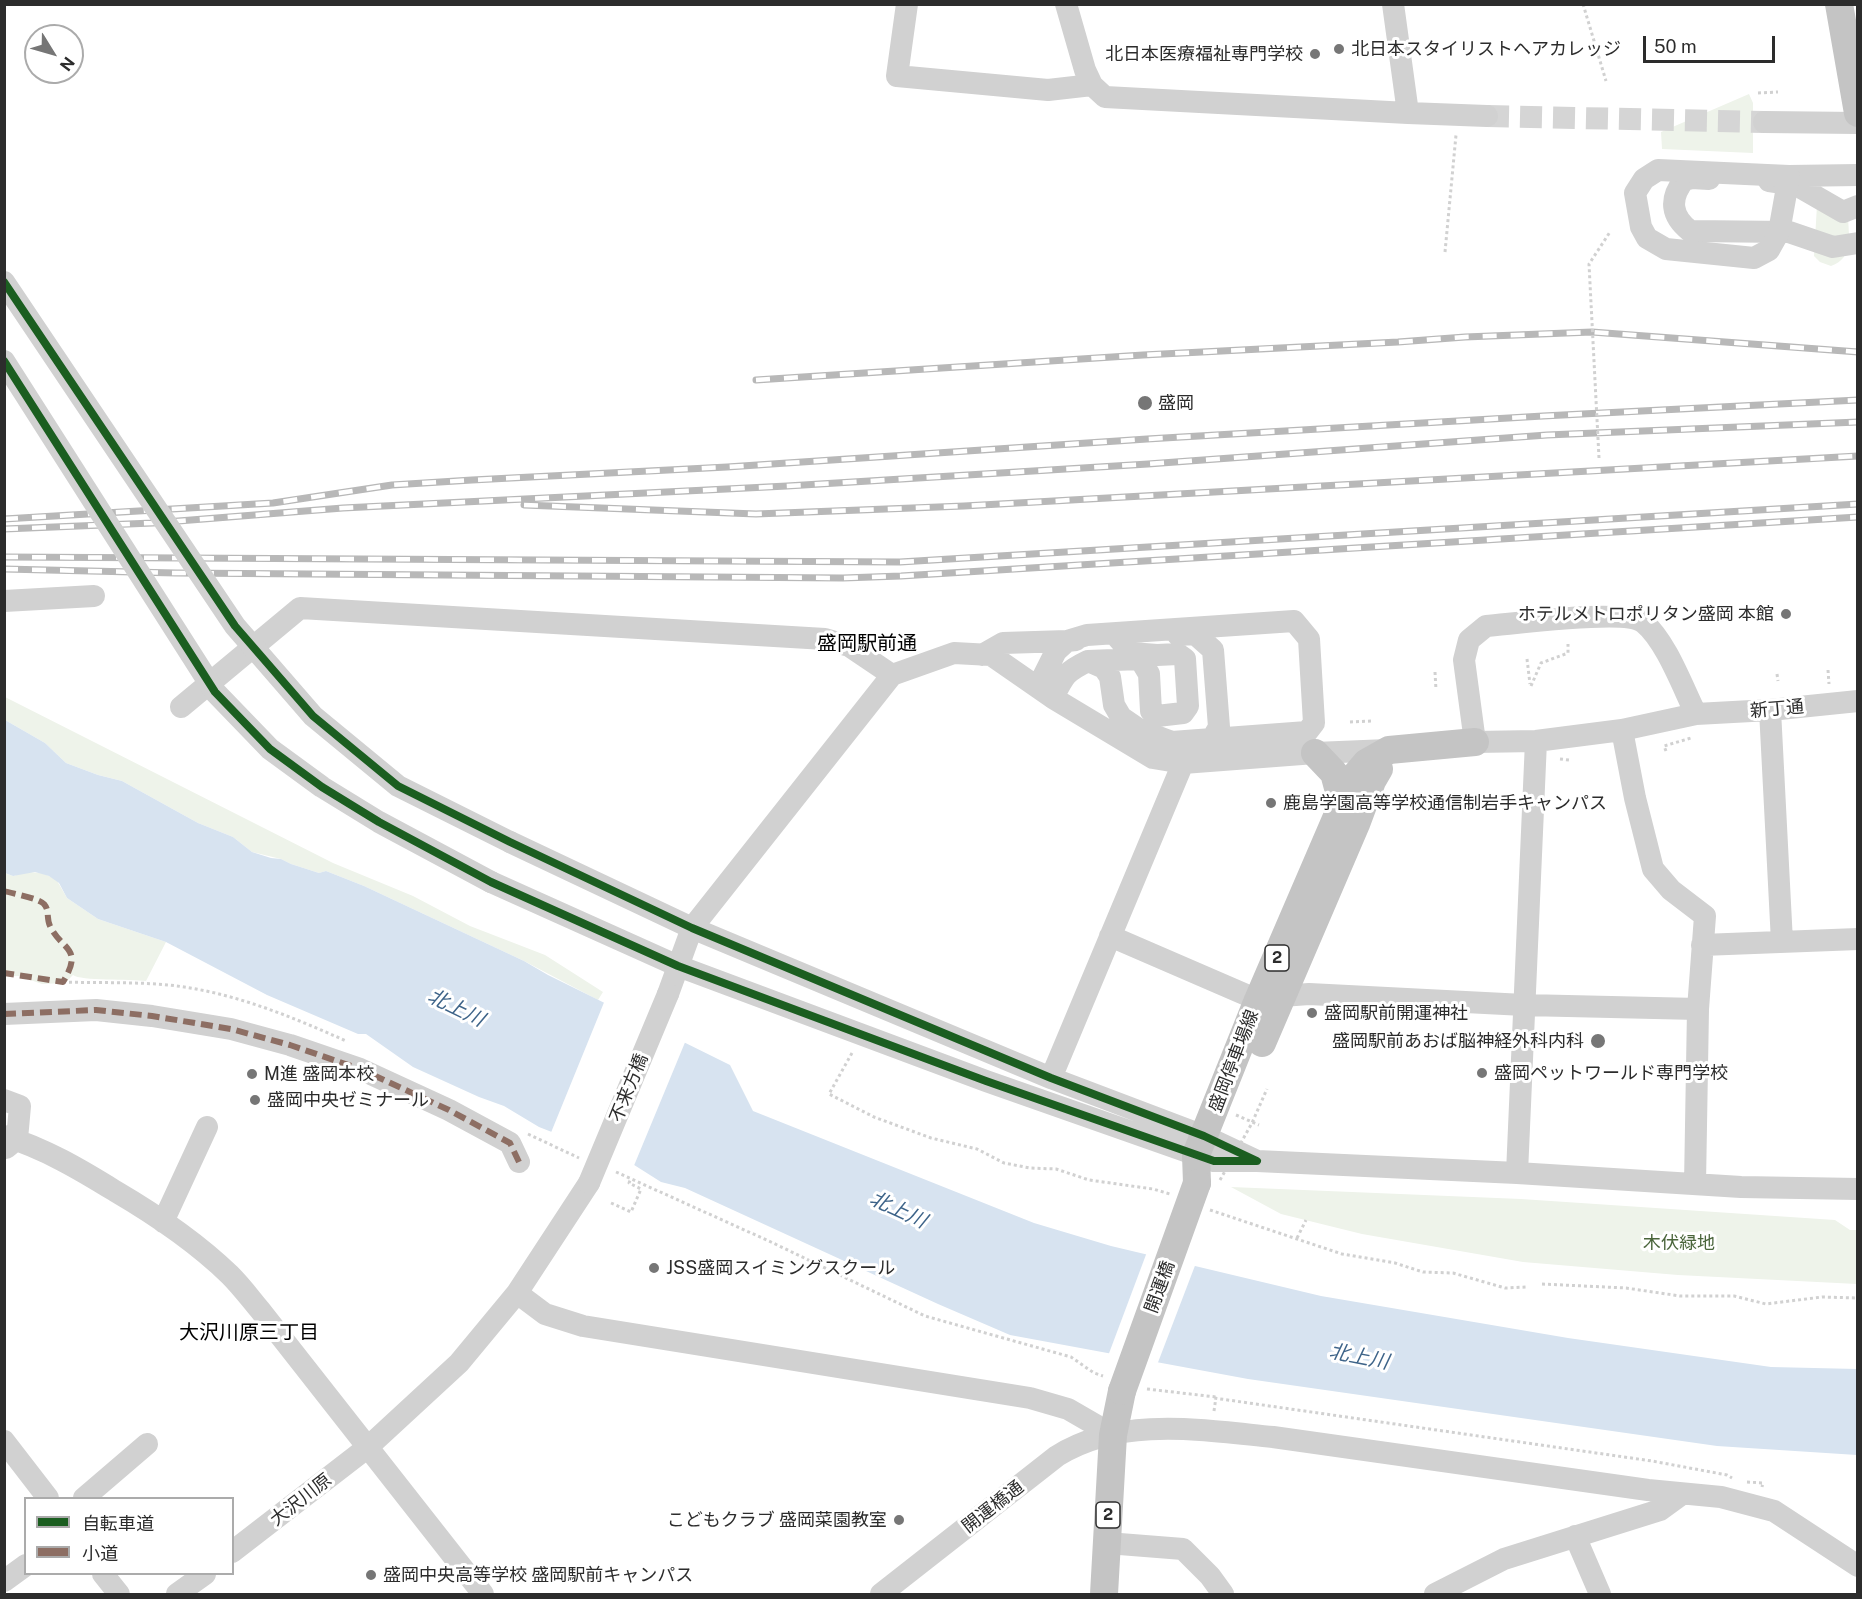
<!DOCTYPE html>
<meta charset="utf-8">
<style>
body{margin:0}
#map{position:relative;width:1862px;height:1599px;overflow:hidden;background:#fff;font-family:"Public Sans","Noto Sans JP",sans-serif}
canvas{display:block}
.frame{position:absolute;inset:0;border:6px solid #2c2c2c;pointer-events:none}
.legend{position:absolute;left:24px;top:1497px;width:210px;height:78px;box-sizing:border-box;background:#fff;border:2px solid #ababab;margin:0;padding:8px 10px;list-style:none;font-size:18px;color:#2c2c2c}
.legend li{display:flex;align-items:center;gap:12px;height:30px}
.legend b{width:30px;border:2px solid #ababab}
.north{position:absolute;left:24px;top:24px;width:60px;height:60px;box-sizing:border-box;background:#fff;border:2px solid #ababab;border-radius:50%;rotate:127deg;font-size:16px;font-weight:700;line-height:24px;text-align:center;color:#2c2c2c}
.north::after{content:'';display:block;margin:auto;width:21px;height:27px;background:#767676;clip-path:polygon(50% 0,100% 100%,50% 72%,0 100%)}
.scale{position:absolute;left:1643px;top:36px;width:132px;height:27px;box-sizing:border-box;border:3px solid #2c2c2c;border-top:0;padding-left:8px;font-size:18px;line-height:21px;white-space:nowrap;color:#2c2c2c;-webkit-text-stroke:4px #fff;paint-order:stroke}
</style>
<div id="map">
<canvas width="1862" height="1599"></canvas>
<div class="frame"></div>
<ul class="legend">
<li><b style="height:8px;background:#1b5e20"></b>自転車道</li>
<li><b style="height:8px;background:#8d6e63"></b>小道</li>
</ul>
<div class="north">N</div>
<div class="scale">50 m</div>
</div>
<script>
const ctx = document.querySelector('canvas').getContext('2d');
ctx.lineJoin = 'round';
function fillPath(path, color) {
  ctx.fillStyle = color;
  ctx.fill(path, 'evenodd');
}
function trace(path, color, width, dash) {
  ctx.strokeStyle = color;
  ctx.lineWidth = width;
  ctx.lineCap = dash ? 'butt' : 'round';
  ctx.setLineDash(dash || []);
  ctx.stroke(path);
}
function drawText(font, color, halo, rows, align = 'center') {
  ctx.font = font + ' "Public Sans","Noto Sans JP",sans-serif';
  ctx.lineWidth = 6;
  ctx.setLineDash([]);
  ctx.textBaseline = 'middle';
  ctx.strokeStyle = halo;
  ctx.fillStyle = color;
  for (const [text, x, y, turn = 0] of rows) {
    ctx.save();
    ctx.translate(x, y);
    ctx.rotate((+turn || 0) * Math.PI / 180);
    ctx.textAlign = isNaN(turn) ? turn : align;
    if (halo) ctx.strokeText(text, 0, 0);
    ctx.fillText(text, 0, 0);
    ctx.restore();
  }
}
const green = new Path2D(`
 M1749,94L1753,103V153L1662,149L1661,132Z
 M1817,205L1848,213C1848,233 1855,258 1831,266L1820,262L1814,256Z
 M5,697L333,863L413,896L470,926L545,955L603,992L598,1000L524,961L364,886L326,871L319,873L291,864L281,859L252,852L233,837L198,823L122,781L98,775L66,763L45,743L5,720Z
 M28,872L42,873L56,879L67,898L98,919L166,942L146,981C131,979 80,981 73,975L65,983L42,984L19,976H5L4,873L13,876Z
 M1231,1187L1521,1199L1835,1220L1850,1230H1857V1284L1678,1275L1523,1262L1362,1234L1281,1214Z`);
const water = new Path2D(`
 M5,720L45,743L66,763L98,775L122,781L198,823L233,837L252,852L271,858L281,859L291,864L319,873L326,871L364,886L524,961L548,975L730,1065L753,1111L1034,1223L1111,1246L1321,1296L1568,1338L1771,1367L1857,1369V1455L1717,1446L1248,1379L1010,1335L938,1304L685,1188L661,1182L631,1163L539,1127L504,1106L479,1097L413,1067L366,1034H358L267,995L166,942L98,919L67,898L59,883L49,876L35,872L13,876L5,873Z`);
const pier = new Path2D(`
 M605,1000L686,1040L633,1168L550,1135Z
 M1147,1252L1196,1263L1157,1365L1108,1356Z`);
const minorTunnel = new Path2D(`
 M1487,116L1764,122`);
const path = new Path2D(`
 M1583,4L1606,81
 M1758,93L1778,92
 M1445,252L1456,135
 M1527,659L1530,684
 M1828,670L1829,684
 M1435,672L1436,690
 M1777,674L1778,681
 M1531,686L1541,663L1568,653V644
 M1350,722L1371,721
 M1666,751L1664,746L1691,738
 M1560,759L1569,760V763
 M63,982C94,983 125,982 156,984C222,988 286,1014 346,1041
 M852,1053L829,1094L874,1117L931,1138L977,1149L1004,1163L1030,1168L1056,1169L1089,1180L1153,1189L1170,1194
 M1236,1115L1259,1125
 M528,1134L579,1158
 M616,1172L771,1242L925,1316L1071,1357L1094,1373L1103,1376
 M611,1203L631,1212L641,1189L629,1183L631,1178
 M1210,1210L1342,1254L1395,1263L1423,1272L1453,1273L1505,1288L1526,1287
 M1297,1238L1306,1220
 M1542,1284L1626,1288L1680,1296H1734L1766,1304L1822,1297L1858,1298
 M1147,1389L1216,1397L1214,1398L1652,1461L1727,1475L1732,1478
 M1214,1411L1216,1397
 M1747,1482L1763,1483L1762,1487`);
const minor = new Path2D(`
 M907,4L897,76L1048,90L1092,85
 M1066,4L1085,70L1092,85L1105,97L1408,113L1487,116
 M1393,4L1408,113
 M1764,122L1858,123
 M1789,176L1858,175
 M1709,179L1692,178L1684,180C1669,199 1671,216 1690,231L1789,232L1833,247L1858,243
 M1769,181L1796,185L1843,212L1858,206
 M4,601L94,596
 M1178,635L1195,634L1213,650L1219,727L1212,739
 M982,655L1003,643L1067,641L1087,635L1294,621L1309,639L1314,723L1307,732L1172,742L1140,730L1121,717L1114,705L1110,677L1104,668L1088,661C1065,672 1064,676 1053,698
 M1088,661L1140,659L1149,674L1151,711L1157,716L1183,713L1188,706L1185,659L1178,654L1157,655L1131,653L1118,638
 M1038,687L1056,651L1067,641L1076,640
 M181,707L300,608L825,639L849,646L892,675
 M1770,710L1782,942
 M1696,714C1683,688 1666,641 1644,623C1627,608 1513,624 1486,626L1469,640L1464,660L1475,742L1536,741L1622,730L1696,714L1770,710L1858,701
 M1622,730L1635,798L1653,869L1671,890L1705,916L1698,1009L1695,1184
 M491,882L678,966L986,1081L1214,1161H1257L1204,1136L1051,1078L692,928L510,842
 M1110,936L1258,1000
 M1702,945L1858,939
 M668,994L692,928L892,675L954,653L991,655L1053,698L1153,758L1183,763L1315,753L1388,750
 M1282,996L1309,994L1524,1005L1698,1009
 M4,1014L96,1010L152,1016L231,1029L290,1045L360,1069L449,1110L510,1143L519,1162
 M1051,1078L1183,763
 M4,1100L20,1106L17,1139L6,1148
 M4,1136C44,1148 81,1170 115,1191C156,1215 196,1242 230,1275C241,1286 250,1298 260,1310L483,1594
 M1257,1161L1517,1173L1741,1187L1858,1189
 M1517,1173L1536,741
 M163,1222L207,1127
 M517,1293L545,1314L583,1326L1030,1398L1068,1409L1113,1435
 M4,1441L48,1498
 M84,1498L147,1444
 M1575,1536L1600,1594
 M1107,1543L1183,1549L1210,1576L1223,1594
 M232,1552L368,1447L459,1363L517,1293L589,1183
 M103,1574L119,1594
 M4,1581L26,1565
 M177,1594L205,1574
 M881,1594L1057,1456C1121,1416 1201,1430 1273,1437L1648,1490L1721,1497L1774,1511L1858,1566
 M1435,1594L1504,1559L1660,1510L1682,1494`);
const major = new Path2D(`
 M1315,753L1334,773L1342,803
 M1262,1043L1356,824L1372,781L1379,769
 M1197,1183L1196,1155L1258,1000L1354,777L1366,763L1389,750L1475,742
 M1104,1594L1113,1435L1122,1391`);
const rail = new Path2D(`
 M756,380L1143,355L1398,342L1465,337L1592,332L1858,352
 M524,505L756,514L964,506L1858,456
 M4,519L273,503L392,485L472,480L727,467L1147,439L1543,416L1858,400
 M4,529L153,523L343,508L787,486L1148,464L1547,435L1858,422
 M4,557L900,562L1858,504
 M4,569L176,573L843,578L901,576L1858,517`);
const pathBridge = new Path2D(`
 M1599,458L1589,264L1610,232
 M1220,1180L1252,1123L1267,1089`);
const minorBridge = new Path2D(`
 M1658,170L1789,176L1779,232L1769,250L1754,258L1666,249L1647,238L1641,227L1635,193L1644,179Z
 M4,282L235,626L313,716L398,786L510,842
 M4,361L215,692L270,749L322,787L379,822L491,882
 M589,1183L668,994`);
const majorBridge = new Path2D(`
 M1839,4L1858,113
 M1122,1391L1197,1183`);
const quiet = new Path2D(`
 M4,891C14,894 38,898 44,904C50,911 46,918 50,926C62,951 84,947 63,982L4,973
 M4,1014L96,1010L152,1016L231,1029L290,1045L360,1069L449,1110L510,1143L519,1162`);
const cycleway = new Path2D(`
 M4,282L235,626L313,716L398,786L510,842L692,928L1051,1078L1204,1136L1257,1161H1214L986,1081L678,966L491,882L379,822L322,787L270,749L215,692L4,361`);
const markers = [
 [1339,49,6,"#767676"],
 [1315,54,6,"#767676"],
 [1145,403,8,"#767676"],
 [1786,614,6,"#767676"],
 [1271,803,6,"#767676"],
 [1312,1013,6,"#767676"],
 [1598,1041,8,"#767676"],
 [1482,1073,6,"#767676"],
 [252,1074,6,"#767676"],
 [255,1100,6,"#767676"],
 [654,1268,6,"#767676"],
 [899,1520,6,"#767676"],
 [371,1575,6,"#767676"]
];
const shields = [
 [1277,958,24],
 [1108,1515,24]
];
const shieldNames = [
 ["2",1277,958],
 ["2",1108,1515]
];
const poiNames = [
 ["北日本スタイリストヘアカレッジ",1351,49],
 ["北日本医療福祉専門学校",1303,54,"right"],
 ["盛岡",1158,403],
 ["ホテルメトロポリタン盛岡 本館",1774,614,"right"],
 ["鹿島学園高等学校通信制岩手キャンパス",1283,803],
 ["盛岡駅前開運神社",1324,1013],
 ["盛岡駅前あおば脳神経外科内科",1584,1041,"right"],
 ["盛岡ペットワールド専門学校",1494,1073],
 ["M進 盛岡本校",264,1074],
 ["盛岡中央ゼミナール",267,1100],
 ["JSS盛岡スイミングスクール",666,1268],
 ["こどもクラブ 盛岡菜園教室",887,1520,"right"],
 ["盛岡中央高等学校 盛岡駅前キャンパス",383,1575]
];
const streetNames = [
 ["新丁通",1777,709,-5],
 ["盛岡停車場線",1234,1061,-69],
 ["不来方橋",629,1088,-68],
 ["開運橋",1160,1287,-70],
 ["大沢川原",301,1500,-38],
 ["開運橋通",993,1507,-38]
];
const parkNames = [
 ["木伏緑地",1679,1243]
];
const neighbourhoodNames = [
 ["盛岡駅前通",867,644],
 ["大沢川原三丁目",249,1333]
];
const waterNames = [
 ["北上川",456,1008,26],
 ["北上川",898,1210,25],
 ["北上川",1359,1357,11]
];
fillPath(green, '#eef3ea');
fillPath(water, '#d7e3f0');
fillPath(pier, '#fff');
trace(minorTunnel, '#d5d5d5', 22, [22, 11]);
trace(path, '#d1d1d1', 3, [3, 3]);
trace(minor, '#d1d1d1', 22);
trace(major, '#c4c4c4', 28);
trace(rail, '#b8b8b8', 7);
trace(rail, '#fff', 4.5, [14]);
trace(pathBridge, '#d1d1d1', 3, [3, 3]);
trace(minorBridge, '#d1d1d1', 22);
trace(majorBridge, '#c4c4c4', 28);
trace(quiet, '#8d6e63', 6, [12, 6]);
trace(cycleway, '#1b5e20', 8);
for (const [x, y, r, color] of markers) {
  const dot = new Path2D();
  dot.arc(x, y, r, 0, 2 * Math.PI);
  ctx.fillStyle = color;
  ctx.fill(dot);
  trace(dot, '#fff', 2);
}
for (const [x, y, w] of shields) {
  const box = new Path2D();
  box.roundRect(x - w / 2, y - 13, w, 26, 4.5);
  ctx.fillStyle = '#fff';
  ctx.fill(box);
  trace(box, '#2c2c2c', 1.5);
}
drawText('bold 16px', '#2c2c2c', null, shieldNames);
drawText('18px', '#2c2c2c', '#fff', poiNames, 'left');
drawText('18px', '#2c2c2c', '#fff', streetNames);
drawText('18px', '#4a653b', '#fff', parkNames);
drawText('20px', '#000', '#fff', neighbourhoodNames);
drawText('italic 20px', '#3e6489', '#fff', waterNames);
</script>
